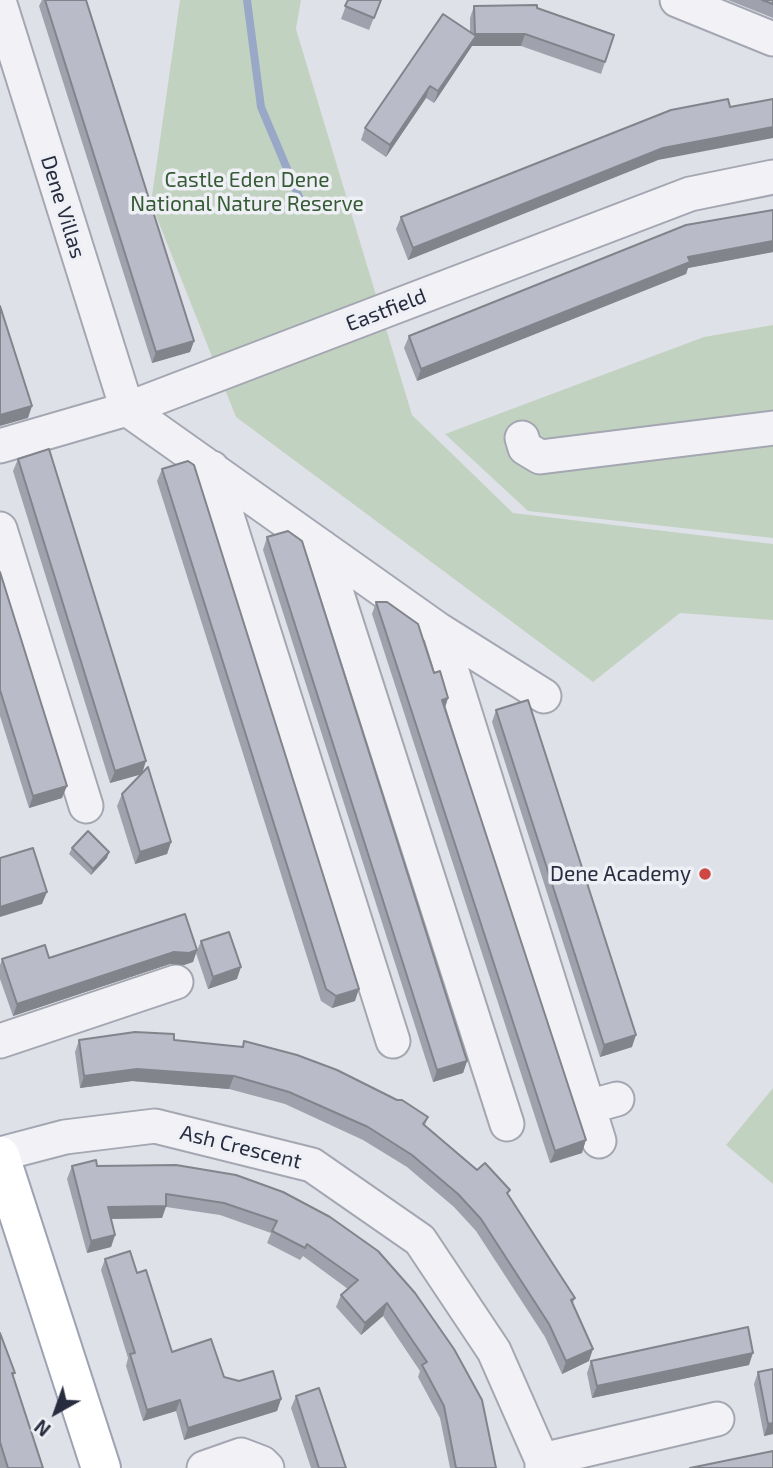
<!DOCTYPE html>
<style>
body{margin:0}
#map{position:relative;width:773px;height:1468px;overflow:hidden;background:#dfe1e8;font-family:"Exo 2",sans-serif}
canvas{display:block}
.north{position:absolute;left:21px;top:1377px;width:70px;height:70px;-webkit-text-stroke:5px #eef0f6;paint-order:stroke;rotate:220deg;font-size:19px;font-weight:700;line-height:28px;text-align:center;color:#282c3f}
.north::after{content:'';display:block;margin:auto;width:24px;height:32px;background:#282c3f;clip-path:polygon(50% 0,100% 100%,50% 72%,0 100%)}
</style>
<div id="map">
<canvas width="773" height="1468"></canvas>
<div class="north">N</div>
</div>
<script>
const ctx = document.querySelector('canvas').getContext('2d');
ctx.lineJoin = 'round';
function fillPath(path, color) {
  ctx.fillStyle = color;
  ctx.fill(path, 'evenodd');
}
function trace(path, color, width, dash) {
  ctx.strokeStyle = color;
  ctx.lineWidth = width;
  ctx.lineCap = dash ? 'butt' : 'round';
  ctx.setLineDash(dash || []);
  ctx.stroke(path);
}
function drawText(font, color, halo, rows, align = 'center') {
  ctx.font = font + ' "Exo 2",sans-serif';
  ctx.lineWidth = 7;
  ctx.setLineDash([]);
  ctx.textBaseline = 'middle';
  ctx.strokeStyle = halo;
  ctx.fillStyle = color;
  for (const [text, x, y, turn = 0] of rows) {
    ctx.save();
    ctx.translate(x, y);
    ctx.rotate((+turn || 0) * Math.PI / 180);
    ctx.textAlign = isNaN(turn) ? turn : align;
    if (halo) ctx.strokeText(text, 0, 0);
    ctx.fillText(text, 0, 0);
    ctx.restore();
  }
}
const green = new Path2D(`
 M180,0H301L296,29L412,415L513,513L773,544V620L680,613L593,682L236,417L151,203Z
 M773,325V538L528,511L445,434L704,337Z
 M773,1088V1184L726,1145Z`);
const stream = new Path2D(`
 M247,0L261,107L302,204`);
const minor = new Path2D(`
 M677,0L773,39
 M0,4L127,409L439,630L544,696
 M522,438L525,448L540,457L773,428
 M0,446L127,409L690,194L773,177
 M212,468L393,1041
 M0,529L86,806
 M322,547L507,1124
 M439,630L599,1141
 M0,1041L176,982
 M588,1107L617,1099
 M0,1154L65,1137L155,1126L312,1165L420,1240L494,1351L542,1460V1468
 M542,1460L717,1419
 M204,1468L241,1455L262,1463L267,1468`);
const major = new Path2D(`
 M0,1156L101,1468`);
const wall = new Path2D(`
 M42,0H86L194,341L190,352L152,363L39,6Z
 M348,0H381L369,30L341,19Z
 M728,0H773V18Z
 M474,6L537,8L614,35L601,74L521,46H472L434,103L426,98L386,157L361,140L365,128L470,32V18Z
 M658,160L408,260L396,229L401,217Z
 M773,210V252L688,268L686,274L417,381L404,348L409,336Z
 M18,459L142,773L171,842L167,854L135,864L117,806L122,794L142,774L110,783L13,471Z
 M162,469L355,1001L332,1008L321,1001L157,481Z
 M267,537L467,1061L463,1073L433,1082L263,550Z
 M0,572L62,798L29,808L0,716Z
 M376,602L434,673L448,698L445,708L582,1153L550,1163L372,614Z
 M496,710L632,1047L600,1057L492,722Z
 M72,848L107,858L91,875L69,854Z
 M201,941L237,979L208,989L196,953Z
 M197,950L193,962L184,965L170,964L13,1016L0,979V965L2,959L49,958Z
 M79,1040H174L428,1117L425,1125L509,1196L575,1298L573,1303L589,1361L562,1374L545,1337L476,1231L454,1207L407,1167L363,1140L285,1104L229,1089L132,1081L80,1088L75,1052Z
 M176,1165L378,1251L496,1468H450L440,1418L418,1377L420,1371L383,1316L361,1335L336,1307L341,1295L348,1289L303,1256L300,1260L267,1243L271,1233L220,1215L166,1207L162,1218L111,1219L115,1235L111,1247L87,1253L67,1179L72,1166Z
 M105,1259L137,1273L172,1352L224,1377L281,1399L277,1411L184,1440L176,1411L143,1421L126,1366L128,1358L101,1270Z
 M0,1333L15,1373L13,1377L43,1468H0Z
 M591,1361L749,1365L592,1398L587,1373Z
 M773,1369V1434L764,1436L754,1384L758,1372Z
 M296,1396L346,1468H311L291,1408Z`);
const shadedWall = new Path2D(`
 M475,34H525L521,46H472L434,103L438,91Z
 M430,86L426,98L386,157L390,145Z
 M773,127V138L658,160L408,260L413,248L663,148Z
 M773,241V252L688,268L686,274L417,381L421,369L688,257Z
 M194,341L190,352L152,363L156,352Z
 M32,406L28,418L0,426V415Z
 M448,698L444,710L442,700Z
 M146,761L142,774L110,783L115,771Z
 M67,786L62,798L29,808L33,796Z
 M171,842L167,854L135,864L140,852Z
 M109,852L107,858L91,875L93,869Z
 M47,892L42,904L0,917V907Z
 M197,950L193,962L184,965L170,964L13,1016L17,1004L174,952Z
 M241,967L237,979L208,989L213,977Z
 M359,989L355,1001L332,1008L336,996Z
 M636,1035L632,1047L600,1057L604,1045Z
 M467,1061L463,1073L433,1082L437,1070Z
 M137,1069L234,1076L229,1089L132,1081L80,1088L84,1076Z
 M586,1140L582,1153L550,1163L555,1151Z
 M166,1206L162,1218L104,1219L108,1207Z
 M115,1235L111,1247L87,1253L91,1241Z
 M387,1303L383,1316L361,1335L365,1323Z
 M593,1349L589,1361L562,1374L566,1361Z
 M753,1353L749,1365L592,1398L597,1386Z
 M281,1399L277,1411L184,1440L188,1428Z
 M180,1400L176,1411L143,1421L147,1410Z
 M773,1423V1434L764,1436L768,1424Z`);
const building = new Path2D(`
 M45,0H86L194,341L156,352Z
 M348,0H381L374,18L345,6Z
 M762,0H773V4Z
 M537,5V8L614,35L605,62L525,34H475L474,6Z
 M443,14L476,36L438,91L430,86L390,145L365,128Z
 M728,99L730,107L773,99V127L663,148L413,248L401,217L671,110Z
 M773,210V241L688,257L690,262L421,369L409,336L686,225Z
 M0,306L32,406L0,415Z
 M49,449L146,761L115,771L18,459Z
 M188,461L194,465L359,989L336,996L326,989L162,469Z
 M288,531L302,541L467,1061L437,1070L267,537Z
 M0,572L67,786L33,796L0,690Z
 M376,602H387L418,624L434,673L440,671L448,698L442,700L586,1140L555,1151Z
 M528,700L636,1035L604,1045L496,710Z
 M148,767L171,842L140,852L122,794Z
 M88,831L109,852L93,869L72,848Z
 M33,848L47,892L0,907V858Z
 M185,914L197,950L189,953L174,952L17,1004L2,959L45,945L49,958Z
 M229,932L241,967L213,977L201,941Z
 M135,1032L174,1034V1040L243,1047L244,1041L297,1055L337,1070L397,1100H402L428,1117L423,1124L477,1170L485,1163L510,1190L507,1193L575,1298L571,1300L593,1349L566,1361L549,1324L481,1219L458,1194L412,1155L368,1127L289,1092L234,1076L137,1069L84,1076L79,1040Z
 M96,1160L97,1166L176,1165L236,1175L283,1192L330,1217L378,1251L415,1293L454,1349L482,1400L496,1468H456L444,1406L422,1365L427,1362L387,1303L365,1323L341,1295L358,1280L307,1244L305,1248L272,1231L277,1221L224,1203L166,1194V1206L108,1207L115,1235L91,1241L72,1166Z
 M130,1251L137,1273L146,1270L172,1352L211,1339L224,1377L239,1381L273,1371L281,1399L188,1428L180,1400L147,1410L130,1354L135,1353L105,1259Z
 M748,1327L753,1353L597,1386L591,1361Z
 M0,1333L15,1373H12L43,1468H8L0,1442Z
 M773,1369V1423L768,1424L758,1372Z
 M319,1388L346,1468H319L296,1396Z
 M773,1451V1468H690Z`);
const markers = [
 [705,874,7,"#cd4845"]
];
const parkNames = [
 ["Castle Eden Dene",247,180],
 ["National Nature Reserve",247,204]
];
const streetNames = [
 ["Dene Villas",63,207,73],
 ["Eastfield",386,310,-21],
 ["Ash Crescent",241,1147,14]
];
const poiNames = [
 ["Dene Academy",691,874]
];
fillPath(green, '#c2d2c0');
trace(stream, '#9aa8c8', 8);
trace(minor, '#a4a7b2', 37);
trace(major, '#9ea3b4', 42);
trace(minor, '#f2f2f6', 33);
trace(major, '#fff', 38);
fillPath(wall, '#9fa2ac');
fillPath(shadedWall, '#82848c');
fillPath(building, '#b9bcc8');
trace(building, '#82848c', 2);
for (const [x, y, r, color] of markers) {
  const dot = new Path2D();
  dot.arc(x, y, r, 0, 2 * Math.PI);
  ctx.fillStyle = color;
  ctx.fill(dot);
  trace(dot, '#eef0f6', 2.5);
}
drawText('21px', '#365b35', '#eef0f6', parkNames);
drawText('21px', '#282c3f', '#eef0f6', streetNames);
drawText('21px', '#282c3f', '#eef0f6', poiNames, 'right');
</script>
